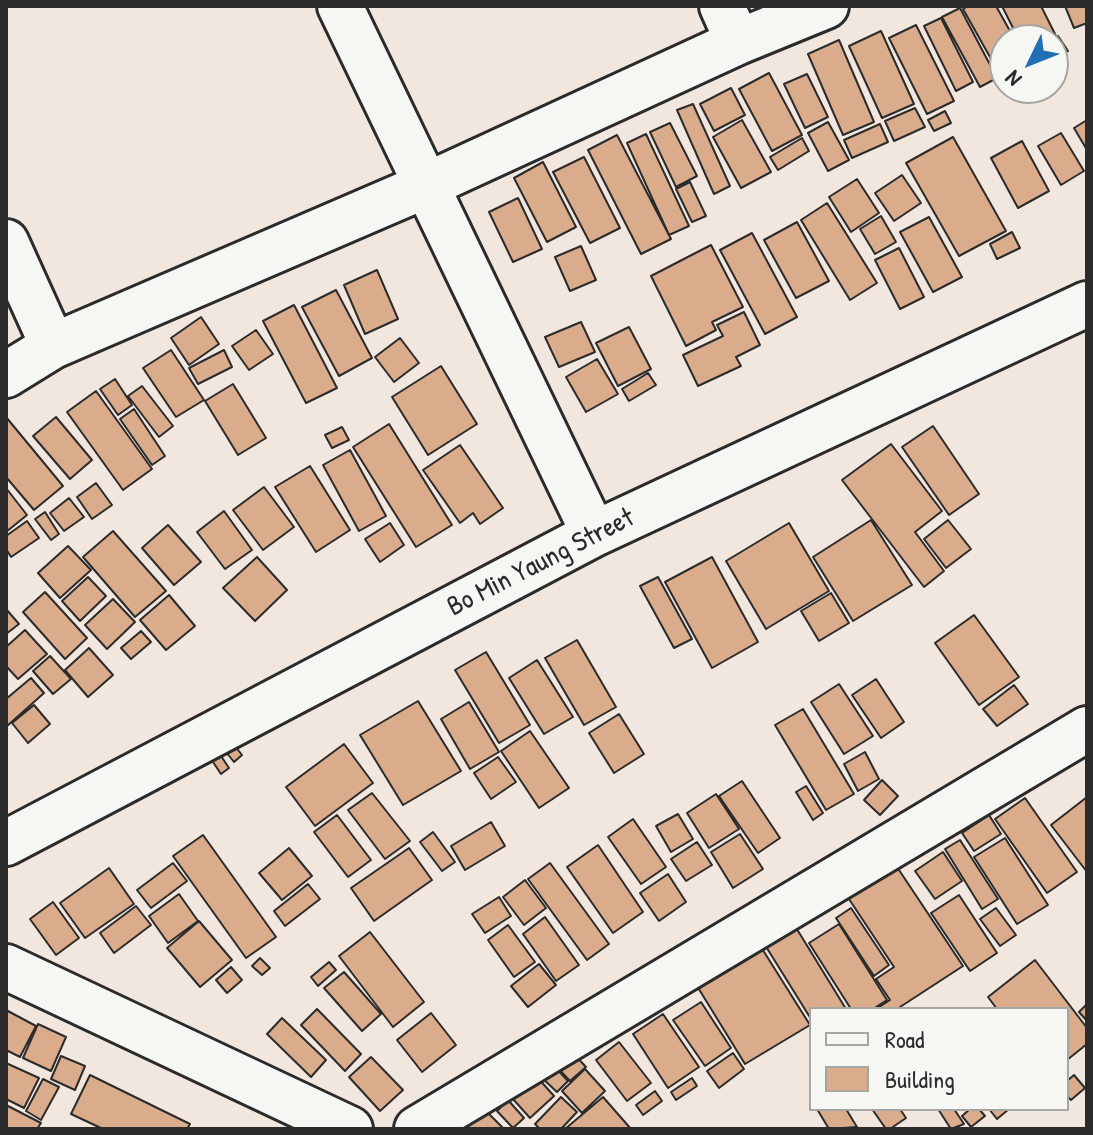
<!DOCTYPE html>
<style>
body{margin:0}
#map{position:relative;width:1093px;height:1135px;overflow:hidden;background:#f1e7de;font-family:"Patrick Hand",sans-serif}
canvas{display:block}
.frame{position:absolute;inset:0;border:8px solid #2b2b2b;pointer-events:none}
.legend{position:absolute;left:809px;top:1007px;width:260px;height:104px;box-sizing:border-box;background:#f6f6f2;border:2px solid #a5a5a2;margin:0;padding:10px 14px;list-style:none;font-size:24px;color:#2b2b2b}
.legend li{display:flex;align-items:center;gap:16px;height:40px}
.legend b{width:40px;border:2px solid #a5a5a2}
.north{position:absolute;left:989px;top:24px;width:80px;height:80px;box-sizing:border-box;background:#f6f6f2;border:2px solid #a5a5a2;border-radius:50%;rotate:227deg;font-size:22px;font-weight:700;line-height:32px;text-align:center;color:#2b2b2b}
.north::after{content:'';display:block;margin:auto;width:28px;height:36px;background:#1f6fb2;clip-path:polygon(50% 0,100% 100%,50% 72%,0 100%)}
</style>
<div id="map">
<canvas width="1093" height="1135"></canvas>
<div class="frame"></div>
<ul class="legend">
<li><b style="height:10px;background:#f6f6f2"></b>Road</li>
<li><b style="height:22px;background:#dbac8c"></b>Building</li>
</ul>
<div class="north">N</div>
</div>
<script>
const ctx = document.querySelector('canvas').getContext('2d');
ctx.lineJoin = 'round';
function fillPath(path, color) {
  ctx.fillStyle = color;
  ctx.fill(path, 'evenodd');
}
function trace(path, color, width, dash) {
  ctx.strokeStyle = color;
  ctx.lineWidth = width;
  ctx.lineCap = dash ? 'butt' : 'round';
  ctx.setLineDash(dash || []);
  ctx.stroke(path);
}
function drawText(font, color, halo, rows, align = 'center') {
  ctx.font = font + ' "Patrick Hand",sans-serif';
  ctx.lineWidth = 6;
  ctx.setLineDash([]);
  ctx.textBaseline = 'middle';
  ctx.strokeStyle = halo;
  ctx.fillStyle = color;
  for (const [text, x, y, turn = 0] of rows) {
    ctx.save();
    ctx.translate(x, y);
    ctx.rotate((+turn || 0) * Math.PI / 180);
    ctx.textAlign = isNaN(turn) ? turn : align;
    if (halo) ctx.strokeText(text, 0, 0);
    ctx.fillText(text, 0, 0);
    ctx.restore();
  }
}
const building = new Path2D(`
 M968,6H996L1015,40H1005L1004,82L963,9Z
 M1002,6H1041L1056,36L1047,40H1019Z
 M1065,6H1087V23L1074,28Z
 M960,8L997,78L980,87L942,17Z
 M941,18L973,82L956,91L924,26Z
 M916,25L954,101L927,114L889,38Z
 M881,31L914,104L882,118L849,46Z
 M1058,36L1068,51L1053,60L1052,40Z
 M839,40L874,122L843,135L808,54Z
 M769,73L802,135L772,151L739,89Z
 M807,74L828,117L805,128L784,84Z
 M731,88L745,115L714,131L700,104Z
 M693,104L730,186L714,194L677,110Z
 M915,108L925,127L894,141L885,121Z
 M945,111L951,123L934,131L928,120Z
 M742,120L771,172L741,188L713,137Z
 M1087,120V150L1074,128Z
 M828,122L849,160L828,171L808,133Z
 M670,123L697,176L676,187L650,132Z
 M880,124L888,142L852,158L844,140Z
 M1061,133L1084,171L1061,185L1038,146Z
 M646,134L689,226L669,235L627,143Z
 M617,135L671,239L641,254L588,150Z
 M953,137L1006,231L959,256L906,163Z
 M802,138L809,151L778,170L770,157Z
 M1022,141L1049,191L1018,208L991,158Z
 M584,157L620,228L590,243L553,172Z
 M543,162L576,227L547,242L514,178Z
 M902,175L921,203L894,221L875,193Z
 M857,179L879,213L851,232L829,197Z
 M690,182L706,216L692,222L676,189Z
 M518,198L542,249L513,262L489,212Z
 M827,203L877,283L850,300L801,220Z
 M881,216L896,242L875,254L860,229Z
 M929,217L962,277L933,292L900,232Z
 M797,222L829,281L796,298L764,240Z
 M1012,232L1020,248L997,259L990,244Z
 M752,233L797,317L765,334L720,250Z
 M711,245L743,307L712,322L716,330L686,346L651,276Z
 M581,246L596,280L570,291L555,257Z
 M899,248L924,297L900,309L875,260Z
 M377,270L398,319L365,334L344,285Z
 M336,290L372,358L339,376L302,307Z
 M294,305L337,388L306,403L263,321Z
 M744,312L760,345L736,357L741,366L698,386L683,355L723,336L717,325Z
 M201,317L219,344L189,365L171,338Z
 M581,322L595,352L559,367L545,337Z
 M629,327L651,369L618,386L596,343Z
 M256,330L273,354L249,370L232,346Z
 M400,338L419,363L394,382L375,357Z
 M171,350L204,400L176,417L143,368Z
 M224,350L232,367L198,384L189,368Z
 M597,359L618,394L586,412L566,377Z
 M441,366L477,424L428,455L392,397Z
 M648,373L656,385L629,401L622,389Z
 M115,379L132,405L118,415L100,389Z
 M233,384L266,438L238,455L205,401Z
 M142,386L173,426L159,437L128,396Z
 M96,391L152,469L123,490L67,412Z
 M134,409L165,456L152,465L120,419Z
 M6,417L63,486L34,510L6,477Z
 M56,417L92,460L70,479L33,436Z
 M389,424L452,525L416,547L353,447Z
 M933,426L979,494L949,515L902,447Z
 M342,427L349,440L332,448L325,435Z
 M891,444L942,511L915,532L944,571L924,587L842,480Z
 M460,445L503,508L480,524L473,513L460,523L423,470Z
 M350,450L386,516L359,531L323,465Z
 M310,466L350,530L316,552L275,487Z
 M96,483L112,505L92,519L77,497Z
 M264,487L294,527L263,550L233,510Z
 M6,488L27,515L6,532Z
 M69,498L84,517L64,531L50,513Z
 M224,511L252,550L225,569L197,532Z
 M45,512L59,534L51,540L35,519Z
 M871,520L912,585L853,621L813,557Z
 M948,520L971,549L946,568L924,539Z
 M27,521L39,538L11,557L6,549V536Z
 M390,523L404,545L380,562L365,539Z
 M789,523L829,591L766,629L726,561Z
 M168,525L201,562L174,585L142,548Z
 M113,531L166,591L135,617L83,557Z
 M68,546L91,570L60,598L38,573Z
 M257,557L287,590L255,621L223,588Z
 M712,557L758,642L712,668L665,582Z
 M88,577L106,596L80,621L62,601Z
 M658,577L692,639L674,648L640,586Z
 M45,592L87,638L65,659L23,612Z
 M831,593L849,623L819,641L801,611Z
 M169,595L195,626L166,650L140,620Z
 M113,599L135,622L107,649L85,625Z
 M6,609L19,624L6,634Z
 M974,615L1019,677L979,705L935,643Z
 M25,630L47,654L18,679L6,666V647Z
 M141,631L151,642L131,659L121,648Z
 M577,640L616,707L584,725L545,658Z
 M89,648L113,675L88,697L65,670Z
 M486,652L530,725L499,743L455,670Z
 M50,656L71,679L53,694L33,671Z
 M537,660L573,717L544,734L509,678Z
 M31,678L44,693L6,727V699Z
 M876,679L904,722L881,738L852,695Z
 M839,684L873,736L844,754L811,702Z
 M1014,685L1028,704L997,726L983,709Z
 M418,701L461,771L403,805L360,735Z
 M469,702L499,752L470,769L441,719Z
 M34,705L50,724L28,743L12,723Z
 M803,709L854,794L826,810L775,725Z
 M619,714L644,754L614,773L589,733Z
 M530,731L569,788L539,808L501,751Z
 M227,736L242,755L234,762L218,742Z
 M344,744L373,783L315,826L286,787Z
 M865,752L879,779L858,791L844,764Z
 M219,753L229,768L221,774L211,759Z
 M498,757L516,782L491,799L474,773Z
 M882,780L898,796L880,815L864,800Z
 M742,781L780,838L758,853L719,796Z
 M806,786L823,813L813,820L796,792Z
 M372,793L410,841L385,859L348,810Z
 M716,794L739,829L709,848L687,813Z
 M1087,797V872L1051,825Z
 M1025,798L1077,872L1047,893L995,819Z
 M678,814L693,839L671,852L656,826Z
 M337,815L371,860L348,877L314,832Z
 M989,815L1001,834L974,851L962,833Z
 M633,819L666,867L641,884L608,837Z
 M491,822L505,846L465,870L451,846Z
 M433,832L455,862L442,871L420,842Z
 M740,834L763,869L733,888L711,852Z
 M203,835L276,937L246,958L173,856Z
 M1005,838L1048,905L1017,924L974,857Z
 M960,840L998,899L982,909L945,849Z
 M697,842L712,865L686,881L671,859Z
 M598,845L643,912L613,933L567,867Z
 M289,848L312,876L282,900L259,873Z
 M409,848L432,880L374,921L351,888Z
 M943,852L962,881L935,899L915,871Z
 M173,863L187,881L151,908L137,890Z
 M550,863L609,944L587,960L528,879Z
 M895,864L963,966L897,1009H876L890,1000L876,979L894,967L847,896Z
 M109,868L134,904L85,938L60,903Z
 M668,874L686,902L659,921L640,893Z
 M525,880L546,908L524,925L503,897Z
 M308,884L320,899L285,926L274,911Z
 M179,894L198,921L168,943L149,916Z
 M959,895L997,953L970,971L931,913Z
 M499,897L511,916L485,933L472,914Z
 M53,902L79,938L56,955L30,919Z
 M136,906L151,925L114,953L100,933Z
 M851,908L889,965L874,976L836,918Z
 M996,908L1016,935L1000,946L980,919Z
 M545,917L579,965L556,981L523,934Z
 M199,921L232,960L200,987L167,948Z
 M839,924L887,1000L873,1009H851L809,943Z
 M508,925L535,962L514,977L488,940Z
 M795,926L846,1009H811V1019L765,945Z
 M370,932L424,1002L393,1027L339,956Z
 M761,947L810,1025L745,1064L697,986Z
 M260,958L270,968L262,975L252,966Z
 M1035,960L1087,1028V1044L1067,1060V1009H997L988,997Z
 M329,962L336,970L318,986L311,977Z
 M539,964L556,985L528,1007L511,986Z
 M231,967L242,980L227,993L216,980Z
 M344,972L381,1014L362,1031L324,988Z
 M701,1002L731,1048L705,1066L673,1020Z
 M1087,1004V1021L1079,1012Z
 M317,1009L361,1054L345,1071L301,1025Z
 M6,1010L36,1026L20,1057L6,1050Z
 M431,1013L456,1045L422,1072L397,1040Z
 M663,1014L699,1067L668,1088L633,1034Z
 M282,1018L326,1060L311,1077L267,1034Z
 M38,1024L66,1037L51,1071L23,1058Z
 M619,1042L651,1083L627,1101L596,1060Z
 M572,1052L586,1067L570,1081L557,1067Z
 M733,1053L744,1069L719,1088L707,1071Z
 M61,1056L85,1066L75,1090L51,1079Z
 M371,1057L403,1090L380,1111L349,1077Z
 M6,1063L39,1078L24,1108L6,1099Z
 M553,1065L568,1081L557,1092L541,1077Z
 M585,1069L605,1091L582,1113L562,1091Z
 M90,1075L190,1124L187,1129H103L71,1114Z
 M1074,1075L1085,1088L1071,1100L1067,1096V1081Z
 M537,1077L554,1096L530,1118L513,1099Z
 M692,1078L697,1086L676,1100L671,1092Z
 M43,1079L59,1087L41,1120L26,1111Z
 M655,1091L662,1101L643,1115L636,1105Z
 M561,1097L577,1112L561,1129H540L535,1124Z
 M603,1097L631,1129H565Z
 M508,1100L524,1118L513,1128L497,1111Z
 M478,1103L504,1129H470L461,1120Z
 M6,1105L41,1123L37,1129H6Z
 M817,1109H846L857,1127L829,1129Z
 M872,1109H900L906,1118L890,1129H886Z
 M938,1109H954L964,1124L951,1129Z
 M970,1109H979L985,1116L971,1127L962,1116Z
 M989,1109H1009L997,1119Z`);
const minor = new Path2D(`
 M340,6L594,534
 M722,6L738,42
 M6,242L53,346
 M6,375L53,346L427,185L738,42L826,6
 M6,843L594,534L1087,304
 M6,967L350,1129
 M417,1129L1087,729`);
const streetNames = [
 ["Bo Min Yaung Street",541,563,-27]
];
fillPath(building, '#dbac8c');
trace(building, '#2b2b2b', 2);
trace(minor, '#2b2b2b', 50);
trace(minor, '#f6f6f2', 44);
drawText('28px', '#2b2b2b', '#f6f6f2', streetNames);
</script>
